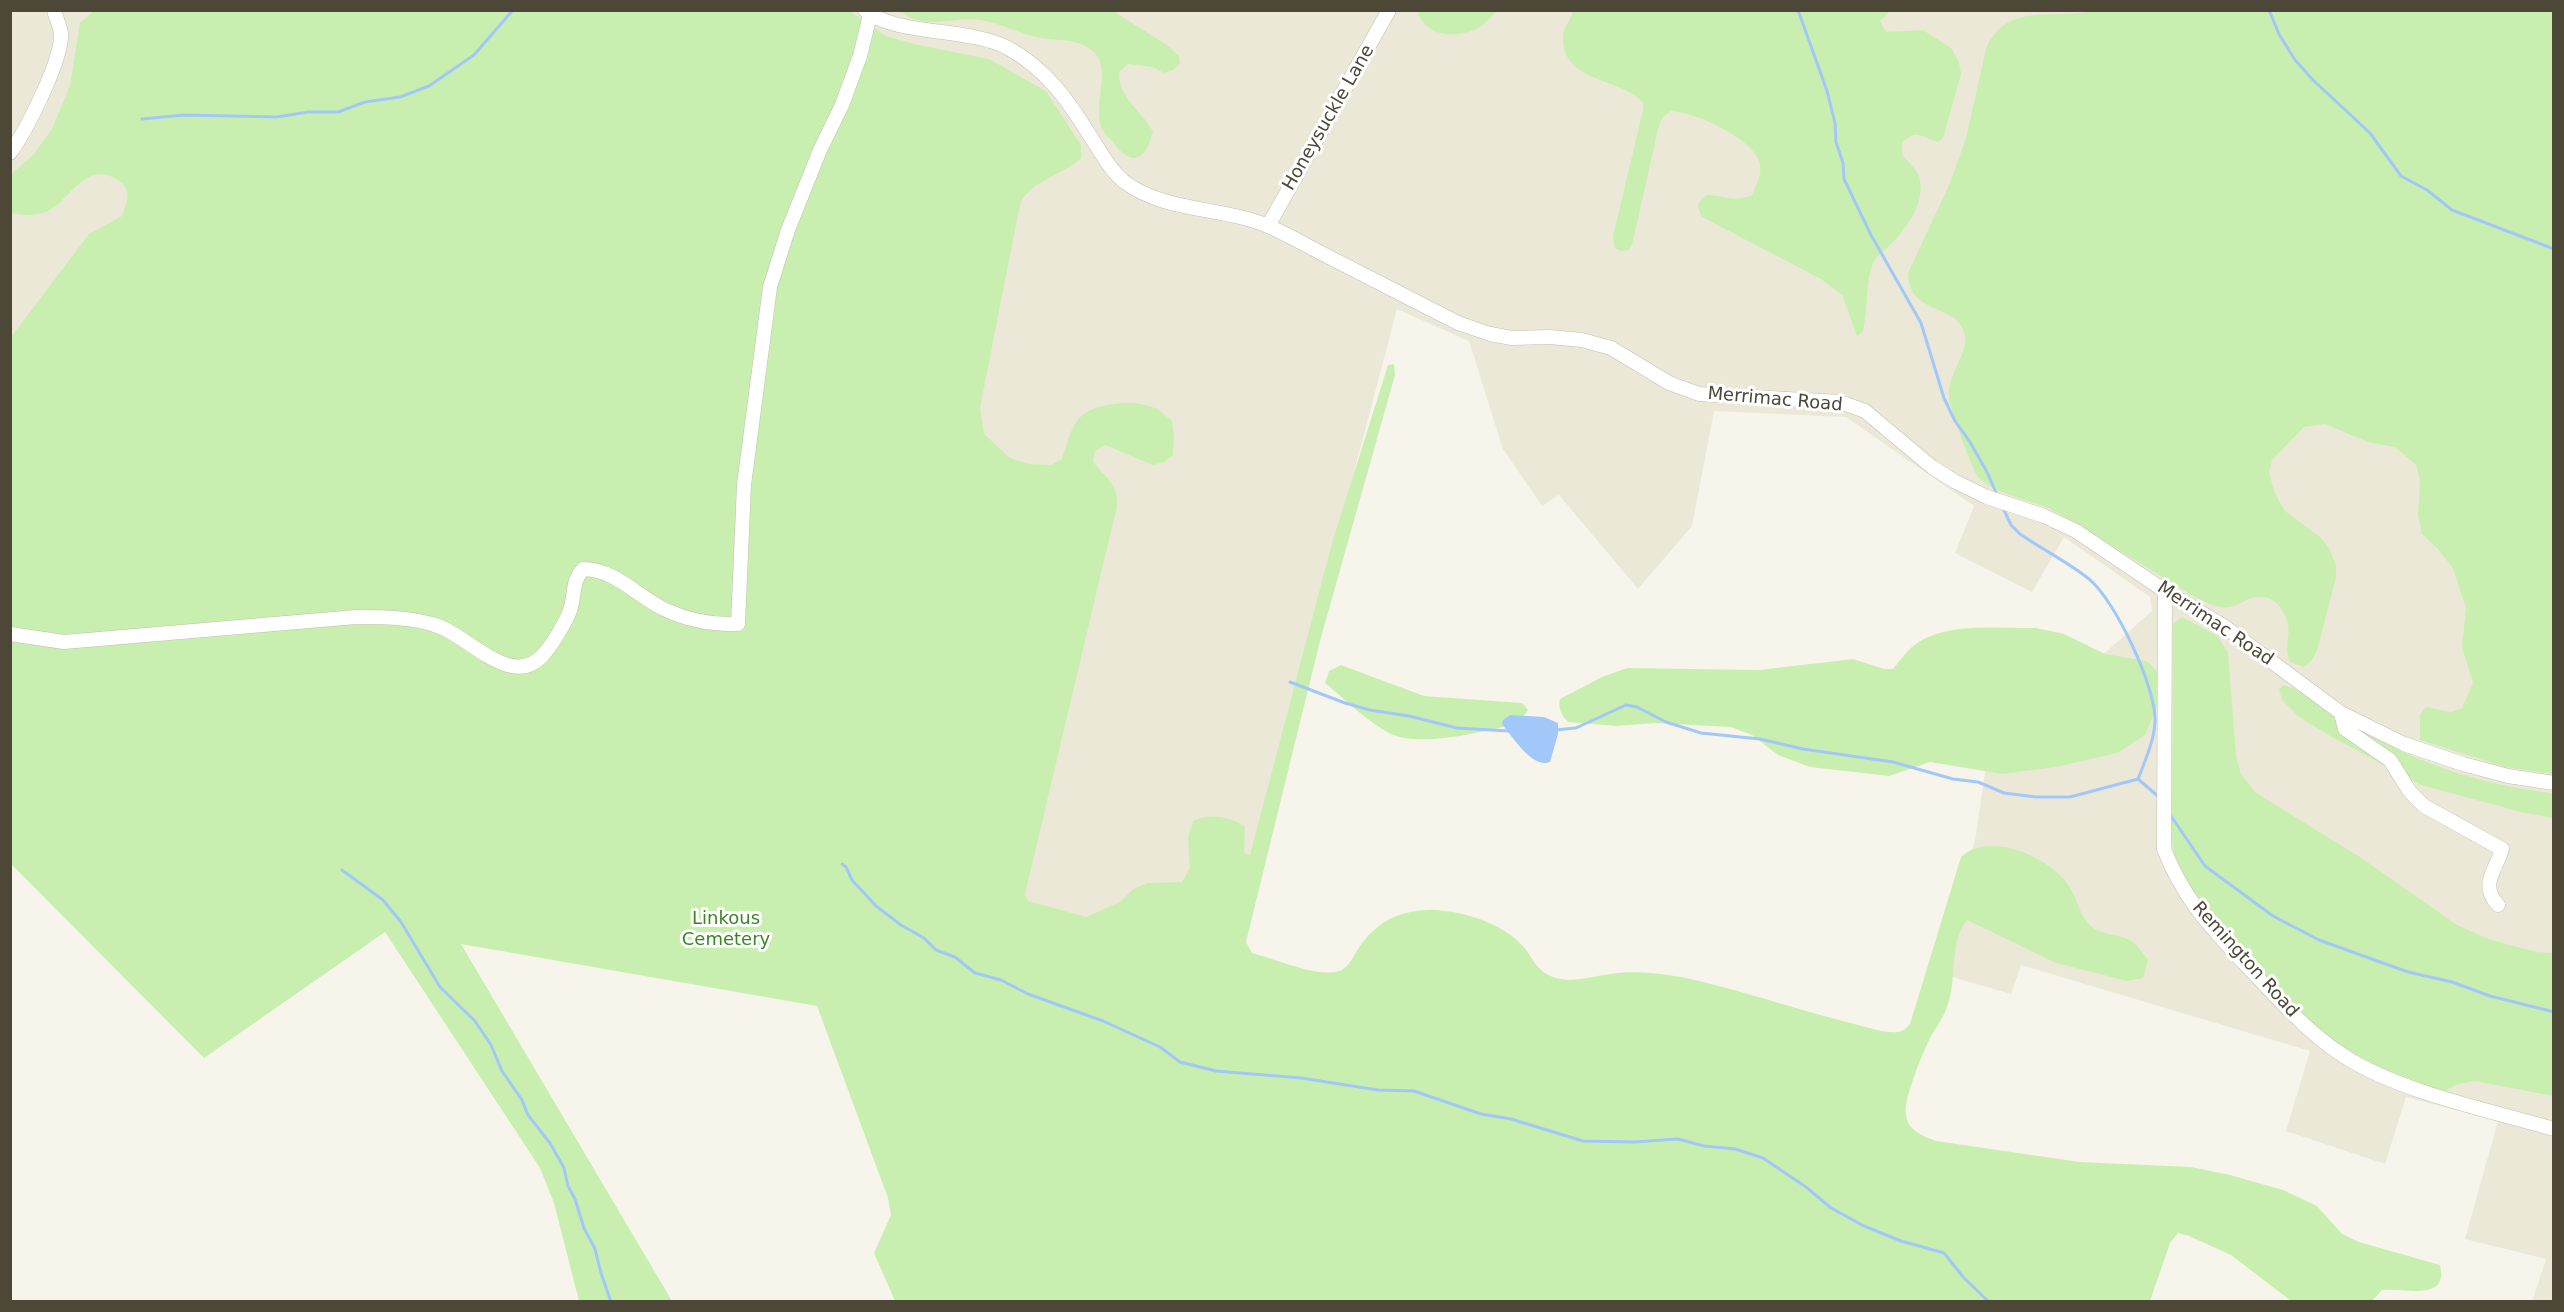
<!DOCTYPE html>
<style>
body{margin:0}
#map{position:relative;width:2564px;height:1312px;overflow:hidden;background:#f7f5eb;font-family:"DejaVu Sans",sans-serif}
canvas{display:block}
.frame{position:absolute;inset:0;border:12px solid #4c4737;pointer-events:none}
</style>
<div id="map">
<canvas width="2564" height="1312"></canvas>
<div class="frame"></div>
</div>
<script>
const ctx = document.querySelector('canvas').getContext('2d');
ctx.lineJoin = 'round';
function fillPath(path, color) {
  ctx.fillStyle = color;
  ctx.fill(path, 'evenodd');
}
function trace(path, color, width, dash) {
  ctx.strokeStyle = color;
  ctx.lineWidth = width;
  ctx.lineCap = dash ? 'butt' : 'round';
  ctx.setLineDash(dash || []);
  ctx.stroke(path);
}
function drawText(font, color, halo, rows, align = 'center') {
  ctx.font = font + ' "DejaVu Sans",sans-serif';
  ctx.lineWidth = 6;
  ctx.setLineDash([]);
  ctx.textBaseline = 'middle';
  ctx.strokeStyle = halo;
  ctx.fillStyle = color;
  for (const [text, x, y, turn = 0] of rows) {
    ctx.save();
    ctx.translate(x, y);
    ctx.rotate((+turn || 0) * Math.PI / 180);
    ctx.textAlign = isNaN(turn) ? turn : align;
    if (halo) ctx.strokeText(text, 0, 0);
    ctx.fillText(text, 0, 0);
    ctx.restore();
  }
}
const residential = new Path2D(`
 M11,11H192L11,760Z
 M834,11H2196L2553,501V1301H2532L2546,1259L2465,1239L2498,1121L2406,1097L2385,1164L2286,1131L2310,1051L2021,965L2011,994L1935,972L1975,841L2002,655L2098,659L2152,611L2150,597L2064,537L2032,592L1955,553L1974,506L1846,417L1714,411L1692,526L1638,589L1559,495L1542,506L1503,449L1469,341L1397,309L1237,916L1200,1032L995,915Z`);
const green = new Path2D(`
 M2096,10L2553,11V774L2505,767L2420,740V714L2426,707L2451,712L2462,708L2473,683L2462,647L2466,608L2453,568L2437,548L2422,534L2418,515L2420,481L2416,465L2395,447L2368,442L2325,424L2304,427L2272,460L2269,473L2275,494L2285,511L2320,537L2329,548L2336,565V578L2317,650L2311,661L2304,667L2290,662C2283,645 2292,633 2287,621C2283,607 2272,595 2257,597C2248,598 2239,605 2230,607C2219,609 2208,603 2198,599C2166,579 2133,559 2101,539C2085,530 2070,519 2054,511C2033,500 1994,494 1979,478C1972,470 1950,408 1949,397C1947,375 1968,354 1965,336C1959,301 1909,318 1908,273L1950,183L1966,138L1986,49C2007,0 2055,21 2096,10Z
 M94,11H850L886,36L914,44L989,59L1046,91L1081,145V158C1062,176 1031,180 1020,204L980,408L984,434L1010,458L1029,464L1051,465L1062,459C1067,444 1071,423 1085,413C1102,402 1138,399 1157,409C1162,412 1167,417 1172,421L1174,436L1173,455L1164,462L1153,465L1105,445L1095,451L1093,462C1106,479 1118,482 1117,506L1025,894L1028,901L1086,917L1120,902L1133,889L1148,883L1182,882L1190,868L1188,837L1193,821C1208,813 1231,816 1245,827L1244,853L1250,855L1332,543L1388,365L1394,364L1395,375L1320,641L1246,942L1252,953C1275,959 1314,976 1336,972C1348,970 1354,955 1360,946C1378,920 1403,909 1434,910C1463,911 1501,923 1521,944C1534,957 1535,972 1556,978C1574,983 1593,976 1610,974C1623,972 1638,972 1651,973C1689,976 1726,988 1762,998C1802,1010 1841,1021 1881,1031C1893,1032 1902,1035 1910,1024L1961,857C1989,831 2046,856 2066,882C2077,895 2078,914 2091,926C2102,936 2121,933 2133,942C2139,947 2143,954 2148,960L2143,978L2127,981L2056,963L1967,920C1947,946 1959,982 1945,1012C1941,1022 1933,1031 1929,1040C1922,1055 1903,1100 1906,1115C1908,1131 1923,1136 1936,1141L2080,1162L2191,1167L2230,1175L2283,1190L2317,1206L2342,1234L2359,1242L2440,1265C2449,1302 2406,1288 2382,1290L2372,1301H2291L2231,1255L2189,1236L2178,1233L2170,1243L2150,1301H895L874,1253L891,1215L888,1198L817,1006L461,944L672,1301H579L554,1203L540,1168L385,932L204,1058L11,864V337L89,234L122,216C127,201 133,190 118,180C83,158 69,205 43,213C32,216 21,215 11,213L10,175L33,155L52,129L70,86L80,23Z
 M901,11H1113L1167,45L1179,56L1180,63L1174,70L1164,73L1153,67L1128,64L1119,72C1118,99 1144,112 1153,132C1145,161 1132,168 1112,141C1108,137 1103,132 1101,127C1092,102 1115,66 1090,49C1074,38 1059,41 1041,38C1020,34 1001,23 980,20C951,16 925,32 901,11Z
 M1418,11V10L1497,11C1492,15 1486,23 1480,27C1459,39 1424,38 1418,11Z
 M1890,11L1880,21L1886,32L1923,30L1951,48L1959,62L1961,74L1943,138L1938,142C1920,137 1917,128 1902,143V154C1907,161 1916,169 1919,176C1927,202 1906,229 1889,246C1884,251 1875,257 1873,263C1865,285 1868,309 1863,332L1857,336L1842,295L1821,279L1702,217L1698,208L1699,202L1706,195C1723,195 1735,203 1752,195C1756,185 1762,175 1760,164C1755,139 1695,112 1671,111L1663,117L1659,125L1632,245L1628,250L1620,251L1614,247L1613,236L1643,110V102C1619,77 1562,83 1563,37C1563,27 1571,20 1573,11Z
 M2182,617L2218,636L2228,653L2236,756L2241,774L2256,793L2360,857L2457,925L2491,940L2537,952L2553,953V1096L2475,1081L2458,1084L2443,1092L2431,1089L2370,1064L2329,1041L2287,1001L2190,892L2174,853L2172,838L2173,624Z
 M2036,628L2064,634L2105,654L2146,661L2152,666L2157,672V707L2145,735L2117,753L2056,767L2002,774L1930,762L1889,776L1810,767L1778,755L1752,735L1731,727L1656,723L1616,726L1568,722C1561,714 1558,709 1560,699L1602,677L1627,668L1759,670L1853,659L1884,669H1893C1899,662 1905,653 1912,647C1944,621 1996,629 2036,628Z
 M1341,665L1424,696L1522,703L1528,710L1519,723C1487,731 1421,748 1391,734C1367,722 1346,700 1325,683L1329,671Z
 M2283,685L2293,688C2330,711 2367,736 2408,754C2452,774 2505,788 2553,793V818L2521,812L2421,785L2330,736L2298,716L2282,700L2279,689Z`);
const water = new Path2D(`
 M1510,715L1544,717L1558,723V734L1550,762C1532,769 1512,736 1502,724L1503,720Z`);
const stream = new Path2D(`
 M1798,10L1827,91L1835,123L1836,142L1843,163L1844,179L1871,235L1921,323L1944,398L1955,421L1970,442L1987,472L1997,495
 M2269,10L2279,34L2295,60L2313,80L2370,133L2401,176L2427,190L2452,210L2554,249
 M142,119L184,115L277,117L308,112H338L365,102L400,97L429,86L474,55L513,10
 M2002,506L2011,525L2020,534C2043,550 2068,562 2089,579C2115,600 2157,689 2155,722C2154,741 2145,761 2138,779
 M1290,682L1345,703L1370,710L1409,716L1457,728L1509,731
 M1555,730L1576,728L1626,705L1637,707L1666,722L1701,733L1760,739L1803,749L1893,762L1953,779L1978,782L2004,793L2036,797H2070L2138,779L2159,797
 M2169,813L2205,866L2273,916L2319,940L2408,972L2452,982L2490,996L2554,1012
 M842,864L846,867L852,880L876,906L901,925L924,938L936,950L955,957L975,973L1001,980L1028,994L1103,1021L1160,1047L1180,1062L1216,1071L1301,1078L1378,1090L1414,1091L1481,1114L1511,1119L1583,1141L1634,1142L1678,1139L1704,1146L1735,1149L1763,1158L1806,1187L1831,1208L1864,1226L1901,1241L1944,1253L1964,1278L1989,1302
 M342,870L383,900L401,922L440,987L475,1021L491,1045L502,1071L522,1100L528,1115L550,1143L564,1168L568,1186L575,1199L584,1228L595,1249L601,1273L611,1302`);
const minor = new Path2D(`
 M865,10C895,36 968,27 1008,48C1046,69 1068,100 1090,136C1101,152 1110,171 1126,183C1166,212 1223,207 1268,226C1289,235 1309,247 1329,257C1372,279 1415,301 1458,323L1490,334L1512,338L1550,337L1582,340L1611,348L1669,383L1699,394L1840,402L1865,411L1932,467L1954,481L1987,497L2044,516L2076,531L2165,591L2225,627L2341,713L2404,744L2463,764L2508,776L2554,783
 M10,153C26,131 63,59 61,33C60,26 56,18 54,10
 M1268,226L1389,10
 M2165,591L2164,849C2183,898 2209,925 2244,963C2275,995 2305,1031 2344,1056C2399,1092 2489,1110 2554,1129
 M10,634L64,642L356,617C384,617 411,617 438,626C468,636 512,690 543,655C552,645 568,619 571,607C575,593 572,581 583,569C615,569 638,597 666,610C690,621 712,625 738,624L744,485L770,287L788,230L820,150L842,105L860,56L870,15
 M2341,713L2345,729L2390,760L2410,792L2424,806L2502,849C2496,871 2479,884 2498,905`);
const streetNames = [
 ["Honeysuckle Lane",1329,118,-60],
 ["Merrimac Road",1775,400,5],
 ["Merrimac Road",2215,624,34],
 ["Remington Road",2245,960,48]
];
const parkNames = [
 ["Linkous",726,919],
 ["Cemetery",726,940]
];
fillPath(residential, '#ebe8d8');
fillPath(green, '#c9efb0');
fillPath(water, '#a2c8f9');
trace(stream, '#a2c8f9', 3);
trace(minor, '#c4bfac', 15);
trace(minor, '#fff', 14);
drawText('18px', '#4c4737', '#fff', streetNames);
drawText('18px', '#398722', '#fff', parkNames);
</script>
